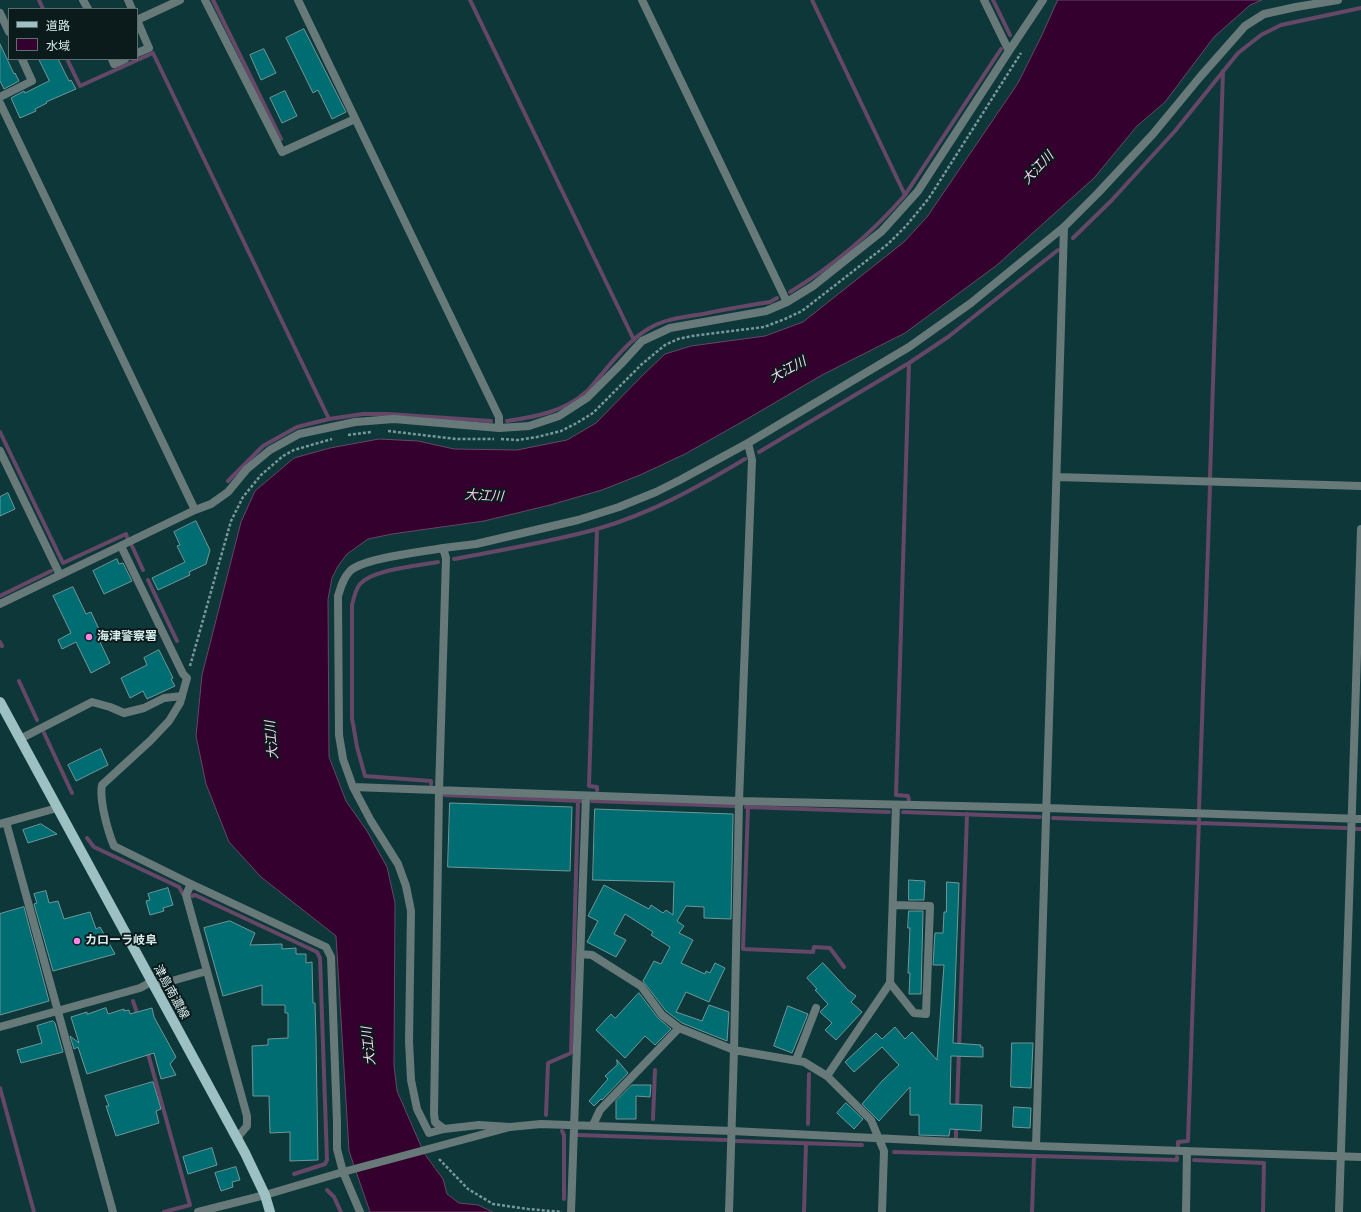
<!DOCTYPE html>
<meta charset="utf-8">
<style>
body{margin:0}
#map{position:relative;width:1361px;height:1212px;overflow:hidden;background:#0e3739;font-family:Rubik,"Noto Sans JP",sans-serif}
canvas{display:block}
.legend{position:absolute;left:8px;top:8px;width:130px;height:52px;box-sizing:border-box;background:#0b1b1c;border:1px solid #5d6f70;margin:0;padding:5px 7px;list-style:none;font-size:12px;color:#d7eced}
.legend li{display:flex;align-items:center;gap:8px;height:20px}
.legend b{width:20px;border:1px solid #5d6f70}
</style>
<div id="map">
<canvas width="1361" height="1212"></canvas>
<ul class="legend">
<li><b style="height:5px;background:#9dc0c2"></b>道路</li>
<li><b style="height:11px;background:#34002e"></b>水域</li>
</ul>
</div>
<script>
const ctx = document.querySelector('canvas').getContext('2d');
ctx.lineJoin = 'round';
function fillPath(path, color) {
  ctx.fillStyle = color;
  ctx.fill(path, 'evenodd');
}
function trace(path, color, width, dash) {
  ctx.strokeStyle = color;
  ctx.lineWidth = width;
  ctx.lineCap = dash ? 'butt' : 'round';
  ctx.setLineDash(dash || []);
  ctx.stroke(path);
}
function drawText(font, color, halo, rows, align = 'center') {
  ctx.font = font + ' Rubik,"Noto Sans JP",sans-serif';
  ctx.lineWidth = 4;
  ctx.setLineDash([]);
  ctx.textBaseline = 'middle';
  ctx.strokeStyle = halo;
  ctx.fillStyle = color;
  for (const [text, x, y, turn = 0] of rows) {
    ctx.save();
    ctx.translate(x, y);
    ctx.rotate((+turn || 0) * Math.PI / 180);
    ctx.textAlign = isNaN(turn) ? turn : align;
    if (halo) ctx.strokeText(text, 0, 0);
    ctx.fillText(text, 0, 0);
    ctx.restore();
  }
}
const water = new Path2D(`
 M1058,0H1262L1250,5L1214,37L1165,102L1137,126L1094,178L997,265L905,333L822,375L747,419L685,454L640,475L602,490L550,505L484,521L392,534L368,539L347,554L338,566L332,578L328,599L329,757L346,801L367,831L387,867L395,903L394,1065L397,1091L424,1153L443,1179L447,1194L459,1203L478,1205L493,1212H370L349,1151L336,936L261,877L229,842L206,784L196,736L202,675L241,522L255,491L294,458L330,448L379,439L418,441L454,449L517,450L567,440L596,423L643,375L665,354L691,346L765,336L803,322L904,242L927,217L1018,83L1042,35Z`);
const stream = new Path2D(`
 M39,0L43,9
 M213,0L281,139
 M470,0L634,340
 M812,0L905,195
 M993,0L1010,35
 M67,59L80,86L153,53L329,419L297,427L263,446L228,481
 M1073,238L1111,201L1175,131L1238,53L1261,35L1281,25L1361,8
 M790,292C833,266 872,233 905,195L1001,49
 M329,419L363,414H388L491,421
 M507,421C534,417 564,412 586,392C592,387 596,380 602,374C614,359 631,339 648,329C664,319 684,317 703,314C721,310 739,307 757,304L770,302L777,298
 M0,432L63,563L126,534L127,537
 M759,452L909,363L948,337L1058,250
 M1210,477L1223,71
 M597,529L589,786L597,787V790
 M132,546L143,570
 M454,559C502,550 550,542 597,529C650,514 698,487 745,459
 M148,580L177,641
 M0,596L51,571
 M0,642L2,646
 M19,681L37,720
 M44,733L72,793
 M431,784V781L365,776L357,747L352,718V605C354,598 355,590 360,584C374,569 417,566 438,562
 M445,795L581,801
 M909,800L908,796L896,795L909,363
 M592,801L734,806
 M746,807L889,812
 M748,807L743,949L813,952L814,947L830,948L844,967
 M1199,809L1210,487
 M903,812L1040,817
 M1053,818L1346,828
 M1356,829H1361
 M87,838L94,847L179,887L183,894
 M192,896L195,895L317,952L320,958L327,1160L325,1164L294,1174
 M133,1001L138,1016
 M147,1050L190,1205L164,1212
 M0,1088L34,1212
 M957,1108L967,814
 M546,1115L548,1063L571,1053L578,801
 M653,1119L655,1070
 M808,1124L809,1074
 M562,1131L564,1135V1199
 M577,1135L726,1140
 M956,1137V1125
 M736,1141L862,1145
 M1178,1146V1142L1188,1141L1199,819
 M894,1152L1177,1160V1157
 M1194,1160L1264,1163L1263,1212
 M327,1190L334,1197L341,1212
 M804,1212L806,1143
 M1032,1212L1034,1156`);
const building = new Path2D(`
 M304,29L346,112L332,119L318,90L313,93L286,38Z
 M0,44L14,74L15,73L19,81L4,89L0,81Z
 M264,49L276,73L261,80L250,55Z
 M39,59H58L69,81L71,80L76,89L46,102L47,103L35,109L36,111L20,118L11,98L24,91L25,93L49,81Z
 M285,91L297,116L282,123L270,98Z
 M8,493L15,509L0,516V497Z
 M196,521L210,550L206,564L189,572L190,575L158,590L152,578L185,562L177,546L180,545L174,532Z
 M117,559L119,564L123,563L132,581L104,594L93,571Z
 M73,587L86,614L91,612L104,640L100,642L110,663L91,673L76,642L62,649L58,640L71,633L53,596Z
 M159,650L173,678L171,679L175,686L147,699L143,691L130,698L121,678L147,665L144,658Z
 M101,749L108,765L76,781L68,765Z
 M450,803L572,807L570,871L448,867Z
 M595,809L733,814L731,919L704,918V907L686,906L677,921L684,926L679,933L693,940L681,963L705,974L706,971L710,973L715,963L725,968L709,1002L686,992L676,1012L702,1021L709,1005L729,1012L727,1041L682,1023L666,1011L643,981L654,961L661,964L670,947L651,935L653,932L625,914L614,934L626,940L616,957L587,942L598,921L588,916L604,885L649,909L651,905L663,913L666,910L673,915L674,882L593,880Z
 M41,824L57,834L28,843L23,830Z
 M909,880L925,881L924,900H909Z
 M947,882L959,883L953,1043L981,1045L980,1047H983V1057L951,1056L950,1104L982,1105L981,1131L950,1129L949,1136L919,1135V1115H910V1087L879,1121L862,1104L882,1081L899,1065L882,1047L854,1072L845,1062L876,1033L882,1039L895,1027L905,1039L912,1032L937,1060L944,965H933L935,933H943L944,912H946Z
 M168,888L173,905L163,908L164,911L150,915L146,901L150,900L148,894Z
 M46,891L49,903L58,901L64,919L90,912L96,929L100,927L115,954L53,971L34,904L37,903L34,894Z
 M24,907L49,1001L0,1015V914Z
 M909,911H923L921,994H909L910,973H908L910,928H908Z
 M230,921L255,933L250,945L282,944V949L296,948V954H306V963L312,962L313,1003H315L316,1038L318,1160L290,1161V1132L270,1133L269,1096H253L252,1046L268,1045V1039L288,1038V1013H285V1005H262V985L223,996L204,928Z
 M823,963L848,990L856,996L851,1002L862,1012L836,1040L825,1030L832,1023L820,1012L828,1004L815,990L817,989L807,978Z
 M639,993L658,1018L671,1029L655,1045L645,1036L625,1058L596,1030L611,1014L615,1018Z
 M788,1006L808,1014L792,1053L774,1046Z
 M106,1008L108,1014L124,1009V1011L129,1010L130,1014L152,1008L154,1017L176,1057L170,1064L176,1075L161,1079L154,1053L87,1074L78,1047L74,1049L70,1036L79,1043L71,1017L87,1012V1014Z
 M53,1021L55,1023L63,1052L21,1063L17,1050L42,1043L37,1026Z
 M1012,1043H1033L1031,1088L1011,1087Z
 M617,1060L628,1073L602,1100L601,1099L594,1106L589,1101L608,1079L605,1076L617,1065Z
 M153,1082L161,1109L156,1111L159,1123L116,1136L106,1106H109L105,1096Z
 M632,1085H651L650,1097L636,1096V1119H616V1101Z
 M846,1103L863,1119L854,1129L837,1113Z
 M1014,1107L1031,1108L1030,1128L1013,1127Z
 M212,1148L217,1165L188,1174L183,1157Z
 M236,1167L240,1180L232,1182L233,1187L221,1191L215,1173Z`);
const path = new Path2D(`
 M388,431L456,439H494
 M348,435L371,432
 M501,439L518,440L537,437L561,431L575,424L593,413L642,364L665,345L678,339L692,336L764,327L785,319L802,311L888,244L906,226L929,198L1021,53
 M190,666L231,521L243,497L261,475L283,456L294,450L332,439
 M439,1159L468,1189L493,1204L528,1209L562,1212`);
const lane = new Path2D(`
 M20,739L92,702L110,707L124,713L144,708L164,698L182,696
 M796,1060L816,1008`);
const street = new Path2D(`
 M83,0L88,9
 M128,0L132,9
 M205,0L282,152L355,119
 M0,13L9,32
 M137,20L180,0
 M137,20L149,48L137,53
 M1009,51L1043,0
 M112,59L114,64L125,59
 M0,97L32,81L22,59
 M0,103L195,510L0,604
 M787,302L813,286L882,231L918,191L1009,51L984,0
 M499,428L529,426L559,416L587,398L621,364L642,341L670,328L766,311L787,302L642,0
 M0,451L60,575
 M1057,477L1361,486
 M195,510L211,504L228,492L247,469L270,450L299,434L355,422L394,419L499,428V417L298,0
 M121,546L183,674L187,678L180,703L169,721L150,741L102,785C99,800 108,832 114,846L191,884L326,947L331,957L337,1122V1149L343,1172L360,1212
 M443,548C423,552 363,558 350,571C343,578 341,587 338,596L339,735L343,759L353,787L739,801L1047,808L1361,819
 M353,787L371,821L398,864L406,886L411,911L409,1041L411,1080L417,1109L429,1133L444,1129
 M6,822L113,1212
 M0,824L57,808
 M191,884L186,895L247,1116V1126L237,1138
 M581,954L592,955L641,986L662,1015L679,1028L734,1050L804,1062L827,1076L871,1120L884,1151L882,1212
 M890,983L914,1013L926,1014L930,906L893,905
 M154,986L207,971
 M0,1027L140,988L151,982
 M827,1076L890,983L896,805
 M593,1125L600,1110L679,1028
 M510,1127L479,1125L444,1129L435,1122L434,1114L439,791L446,558L443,548L476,544L578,520L619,507L656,492L680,480L748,443L909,347L971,303L1064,227L1098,193L1153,134L1200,77L1245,26L1264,14L1296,7L1338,0
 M1036,1146L1064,227
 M198,1212L265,1195L343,1172L510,1127L541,1124L732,1131L1036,1146L1361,1157
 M571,1212L586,796
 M729,1212L734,1050L739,801L752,460L748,443
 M1186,1212L1187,1151
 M1339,1212L1361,529`);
const primary = new Path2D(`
 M0,702L245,1153L265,1195L270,1212`);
const markers = [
 [89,637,4,"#fa87e6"],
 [77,941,4,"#fa87e6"]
];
const poiNames = [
 ["海津警察署",97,637],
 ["カローラ岐阜",85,941]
];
const streetNames = [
 ["津島南濃線",171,992,61]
];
const waterNames = [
 ["大江川",1038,168,-47],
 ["大江川",788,370,-28],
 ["大江川",484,496,3],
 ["大江川",272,740,-95],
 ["大江川",369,1046,-96]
];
fillPath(water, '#34002e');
trace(water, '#654767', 1);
trace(stream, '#654767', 4);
fillPath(building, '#006d72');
trace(building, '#70989a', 1);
trace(path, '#799799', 2.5, [3, 2]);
trace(lane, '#687979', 8);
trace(street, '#687979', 8);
trace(primary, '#9dc0c2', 10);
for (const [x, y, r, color] of markers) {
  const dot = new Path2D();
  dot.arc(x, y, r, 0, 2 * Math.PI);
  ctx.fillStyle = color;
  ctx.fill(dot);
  trace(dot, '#0b1b1c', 1.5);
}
drawText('bold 12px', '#d7eced', '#0b1b1c', poiNames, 'left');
drawText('12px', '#d7eced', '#0b1b1c', streetNames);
drawText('italic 13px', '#fad6f2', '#0b1b1c', waterNames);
</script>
